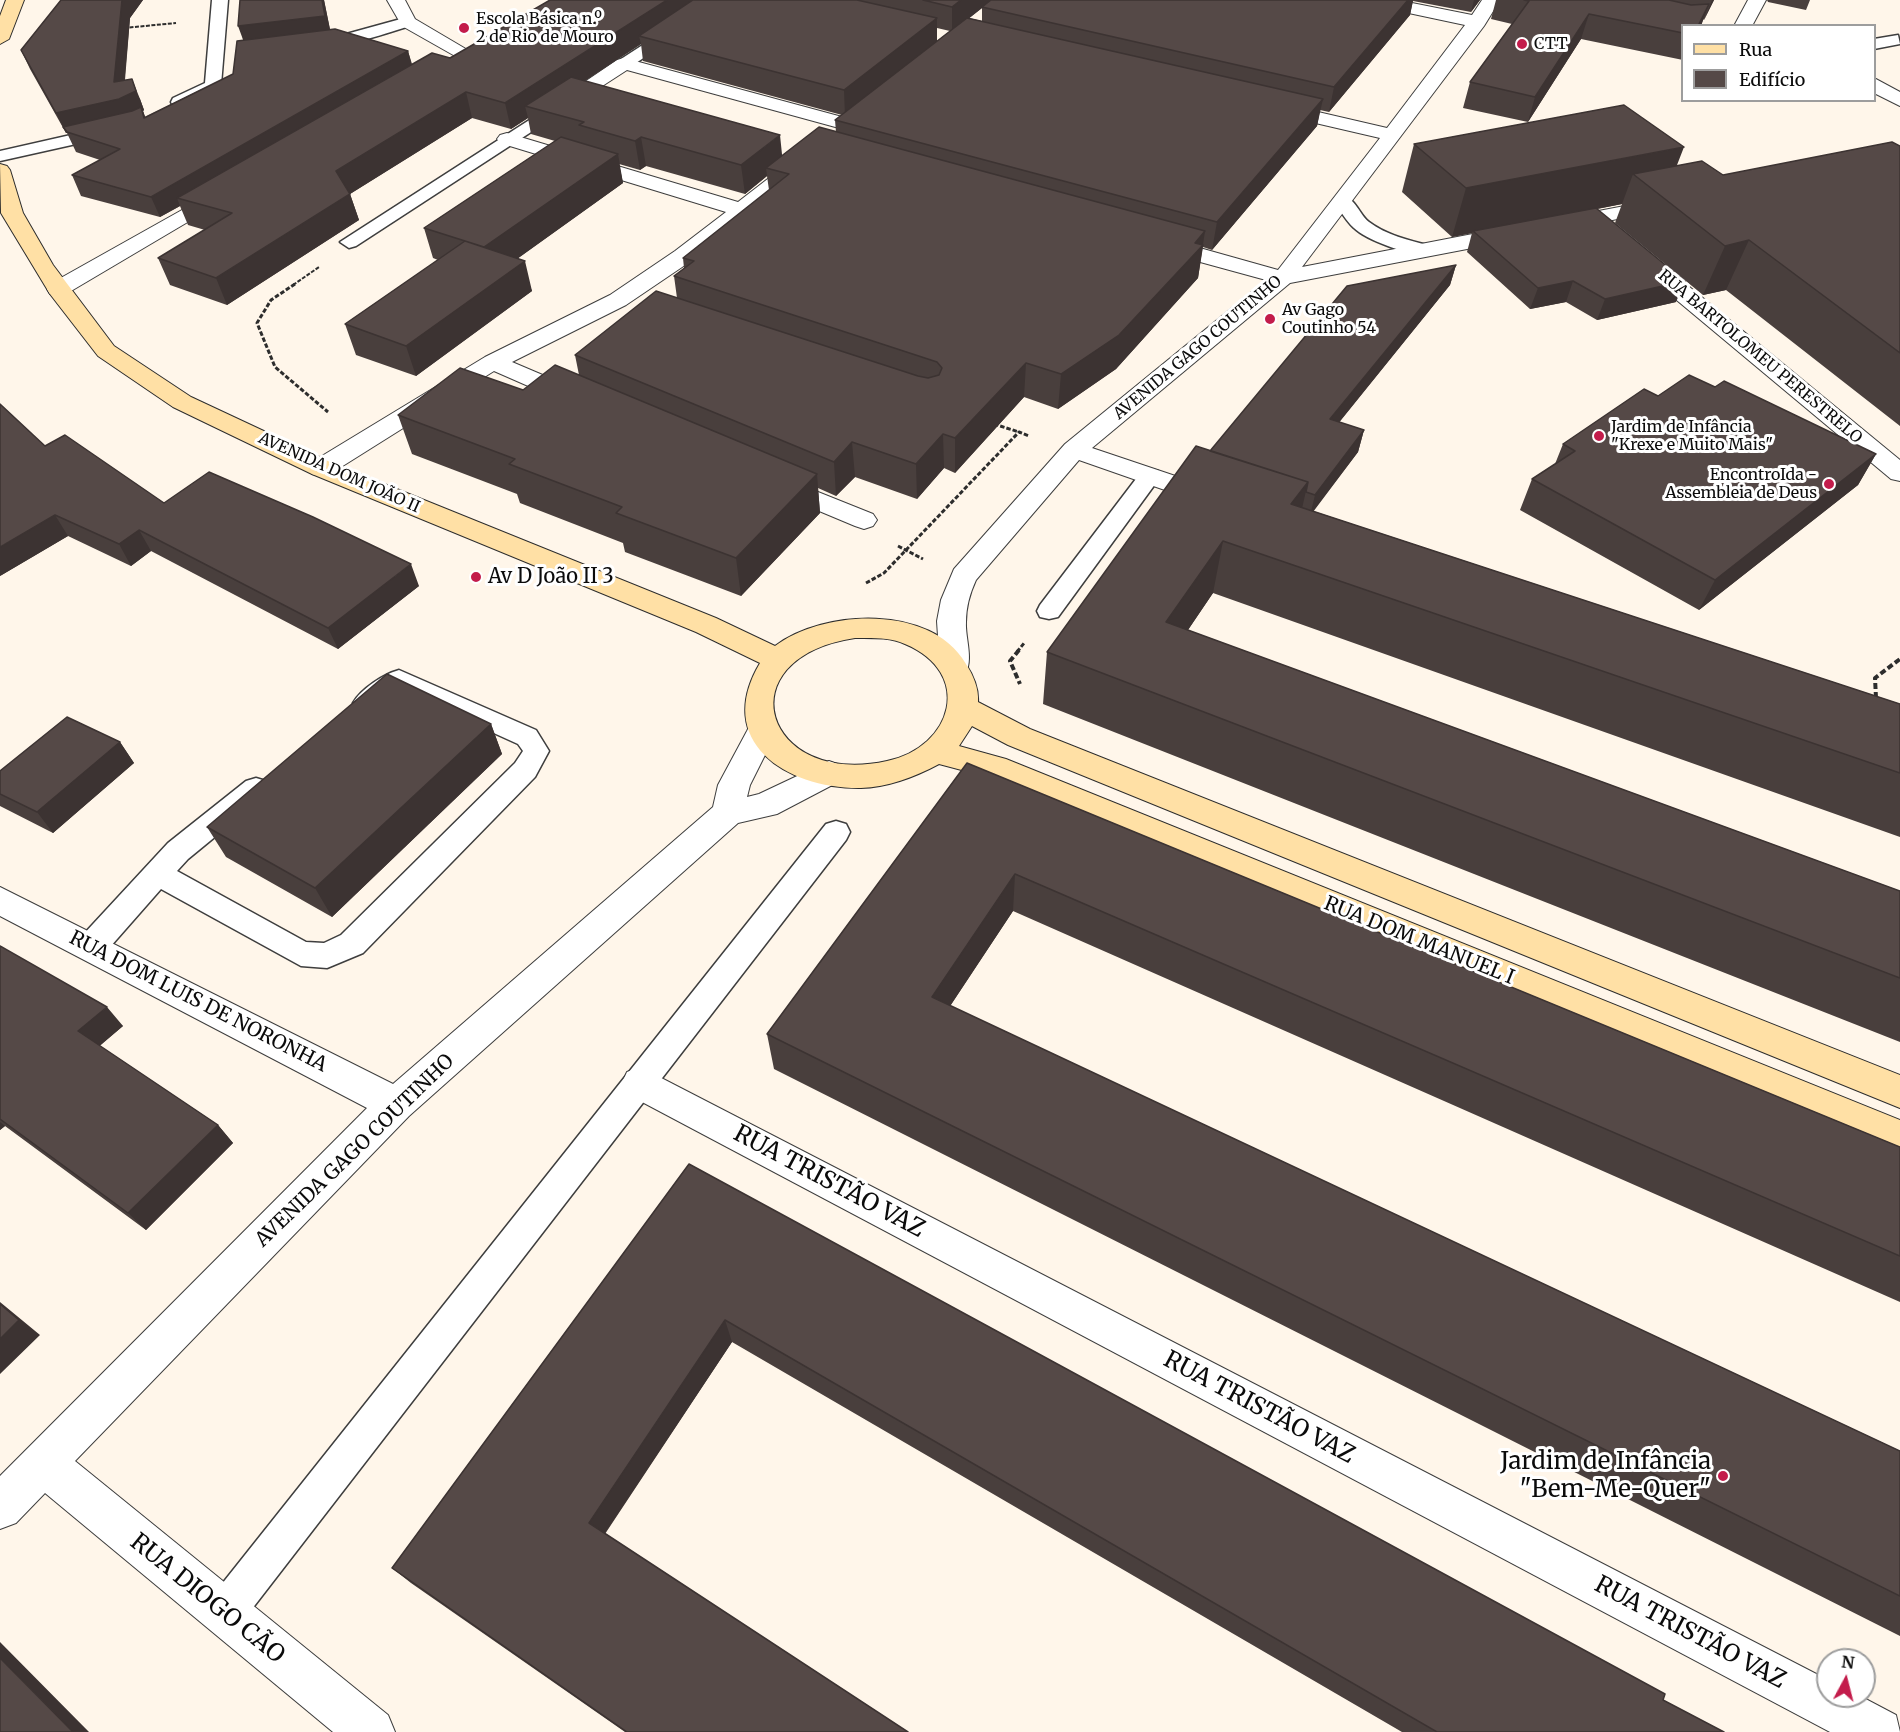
<!DOCTYPE html>
<meta charset="utf-8">
<style>
body{margin:0}
#map{position:relative;width:1900px;height:1732px;overflow:hidden;background:#fff6ea;font-family:Merriweather,serif}
canvas{display:block}
.legend{position:absolute;left:1681px;top:24px;width:195px;height:78px;box-sizing:border-box;background:#fff;border:2px solid #9d9d9d;margin:0;padding:8px 10px;list-style:none;font-size:18px;color:#0b0b0b}
.legend li{display:flex;align-items:center;gap:12px;height:30px}
.legend b{width:30px;border:2px solid #9d9d9d}
.north{position:absolute;left:1816px;top:1648px;width:60px;height:60px;box-sizing:border-box;background:#fff;border:2px solid #9d9d9d;border-radius:50%;rotate:7deg;font-size:16px;font-weight:700;line-height:24px;text-align:center;color:#0b0b0b}
.north::after{content:'';display:block;margin:auto;width:21px;height:27px;background:#c31c4b;clip-path:polygon(50% 0,100% 100%,50% 72%,0 100%)}
</style>
<div id="map">
<canvas width="1900" height="1732"></canvas>
<ul class="legend">
<li><b style="height:8px;background:#ffe0a5"></b>Rua</li>
<li><b style="height:16px;background:#554947"></b>Edifício</li>
</ul>
<div class="north">N</div>
</div>
<script>
const ctx = document.querySelector('canvas').getContext('2d');
ctx.lineJoin = 'round';
function trace(path, color, width, dash) {
  ctx.strokeStyle = color;
  ctx.lineWidth = width;
  ctx.lineCap = dash ? 'butt' : 'round';
  ctx.setLineDash(dash || []);
  ctx.stroke(path);
}
function fillPath(path, color) {
  ctx.fillStyle = color;
  ctx.fill(path, 'evenodd');
}
function drawText(font, color, halo, rows, align = 'center') {
  ctx.font = font + ' Merriweather,serif';
  ctx.lineWidth = 6;
  ctx.setLineDash([]);
  ctx.textBaseline = 'middle';
  ctx.strokeStyle = halo;
  ctx.fillStyle = color;
  for (const [text, x, y, turn = 0] of rows) {
    ctx.save();
    ctx.translate(x, y);
    ctx.rotate((+turn || 0) * Math.PI / 180);
    ctx.textAlign = isNaN(turn) ? turn : align;
    if (halo) ctx.strokeText(text, 0, 0);
    ctx.fillText(text, 0, 0);
    ctx.restore();
  }
}
const pathFar2 = new Path2D(`
 M124,28L176,23
 M293,285L319,267`);
const pathFar1 = new Path2D(`
 M295,284L271,300L257,323L275,367L328,412
 M994,424L1019,432
 M898,546L923,559
 M866,583L884,573L1019,432L1029,436
 M1017,652L1025,642`);
const path = new Path2D(`
 M1019,650L1010,661L1020,684
 M1876,698L1875,678L1900,659`);
const lane = new Path2D(`
 M212,0H228L221,85L185,106H173L171,102L173,98L205,83Z
 M712,0H730L630,67H618L616,64L618,61Z
 M408,17L416,22L413,25C396,30 324,56 313,43L315,40L339,36Z
 M1898,35L1900,44L1874,49V39Z
 M562,99L568,100L570,104L568,108L356,246L349,248L340,242Z
 M106,127L115,132L112,136L0,161V151Z
 M1343,196C1356,199 1359,214 1369,222C1386,235 1409,240 1430,246L1433,250L1430,254C1414,258 1366,240 1354,228C1346,221 1340,210 1334,201Z
 M1150,469L1158,471L1161,476L1058,617L1049,619L1040,617L1037,611L1040,605L1142,471Z
 M399,670L536,730L549,751L535,777L363,953L327,968L301,966L161,889L103,955L92,958L81,955L77,946L81,937L168,843L246,781L256,778L266,781L270,788L266,795L188,859L177,871L306,942L324,943L341,935L515,763L523,751L518,744L401,691C387,701 375,715 357,710L353,703C361,689 384,674 399,670Z
 M836,821L846,824L850,832L846,840L238,1627L224,1633L210,1627L204,1613L210,1599L826,824Z`);
const street = new Path2D(`
 M387,0H405L415,19L471,52L469,56H455L402,26Z
 M1362,0H1397L1472,15L1482,0H1500L1484,26L1302,267L1514,226L1522,228L1525,233L1522,238L1514,240L1290,283L1092,448L1220,491L1224,497L1220,503L1211,505L1202,503L1079,460L976,580C970,593 966,607 966,622C965,638 974,660 965,674L955,677L945,674L940,667L937,621L941,600L954,569L1065,444L1266,280L1149,248L1146,243L1149,238L1157,236L1278,270L1380,138L1268,112L1265,108L1268,104L1275,102L1387,128L1465,25L1371,5Z
 M1748,0H1766L1752,26H1734Z
 M624,58L857,121L860,125L857,129L850,131L627,70L590,94L602,98L605,102L602,106C592,109 571,105 564,96L617,60Z
 M1874,78L1900,92V106L1874,93Z
 M507,133L738,202L796,157H810L813,161L691,261L626,305L512,362L585,393L588,398L585,403L576,405L567,403L494,371L330,474L321,476L312,474L308,468L312,462L485,357L610,295L675,251L726,212L500,143L497,139L500,135Z
 M223,187L230,189L233,193L230,197L66,294H50L47,289L50,284Z
 M1661,199L1668,201L1672,205L1668,209L1562,230L1554,229L1551,224L1554,219L1562,218Z
 M1645,255L1653,257L1900,460V481L1891,479L1637,267L1634,262L1637,257Z
 M778,476L873,514L877,520L873,526L864,529L855,526L769,490L765,484L769,478Z
 M762,720L773,723L777,731L750,785L747,797L759,794L829,761L840,765L845,773L840,781L777,814L738,823L409,1116L75,1461L388,1715L395,1732H333L45,1493L16,1523L0,1529V1476L367,1108L0,916V887L393,1084L713,807L718,785L747,731L751,723Z
 M640,1067L1828,1680V1696H1860L1896,1715L1900,1732H1830L627,1094L622,1083L627,1072Z`);
const secondary = new Path2D(`
 M6,0H24L9,39L0,44V16Z
 M0,164L7,166L10,170L23,213L53,265L114,346L191,397L330,462L716,618L775,646C824,609 932,604 966,664C973,675 979,688 978,702L1030,729L1900,1075V1108L1008,745L972,726L959,746L1006,759L1900,1120V1154L988,777L939,764C915,777 888,787 861,788C787,789 713,742 760,663L696,632L312,474L173,407L98,356L50,294L1,213ZM855,638C871,638 890,637 905,644C974,673 953,747 887,761C764,788 723,658 855,638Z`);
const wall = new Path2D(`
 M61,0H143L130,18L125,80L140,99L144,110L143,111L145,117L233,74L243,40L240,0H324L330,29L408,51L412,64L450,58L550,0H1480L1471,12L1413,1L1410,15L1329,112L1320,110L1317,126L1212,250L1203,247L1198,278L1116,369L1058,409L1024,397L955,473L944,468L917,499L855,477L836,496L818,488L820,513L741,596L625,552L623,543L520,503L517,494L412,454L398,415L523,390L579,375L575,355L677,298L674,276L684,268L683,258L769,190L767,176L745,194L646,166L640,170L619,164L623,183L518,258L532,291L416,376L356,355L345,324L438,260L433,258L424,228L555,141L531,134L528,118L511,129L472,118L350,194L359,220L227,305L170,285L158,258L205,230L188,225L180,206L160,217L81,196L72,175L100,160L76,152L67,133H66L30,69L21,50ZM982,8V21L969,18ZM937,28L950,31L937,41ZM641,44L643,61L842,115L835,120L836,132L782,156L585,81Z
 M1496,0H1714L1704,20L1703,19L1701,26H1683V60L1581,39L1528,122L1463,108L1470,82L1512,24L1491,19Z
 M1767,0H1810L1806,10L1768,2Z
 M1414,144L1677,166L1723,175L1900,146V426L1726,290L1703,295L1615,223L1622,204L1597,209L1676,302L1597,320L1566,302L1530,309L1467,252L1472,233L1452,237L1402,192Z
 M1456,265L1450,285L1339,422L1364,430L1358,452L1313,511L1900,704V837L1213,593L1188,630L1900,891V1042L1043,704L1047,652L1210,451Z
 M1715,387L1876,454L1858,485L1699,610L1520,510L1532,479L1555,464L1563,444L1658,396Z
 M45,446L164,503L419,586L338,649L151,551L131,566L68,536L0,576Z
 M491,724L502,754L332,917L226,857L207,827Z
 M120,742L134,763L53,833L0,806V771Z
 M967,763L1900,1147V1302L1013,911L950,1006L1900,1451V1636L774,1069L767,1034Z
 M0,946L123,1026L99,1046L218,1125L233,1143L146,1230L5,1126L0,1130Z
 M689,1164L1663,1700L1724,1732H1402L732,1342L605,1534L908,1732H625L411,1583L392,1568Z`);
const shadedWall = new Path2D(`
 M122,0H143L130,18L123,97L132,79L140,99L144,110L143,111L149,127L127,119L67,133L63,127L67,133H66L56,113L114,82Z
 M322,0H324L331,35L245,45L238,26Z
 M667,0H709L639,36L641,44L540,110L525,106L528,118L511,129L505,103Z
 M961,0H992L952,32V7Z
 M1408,0H1413L1410,15L1329,112L1334,87Z
 M1474,0H1480L1471,12Z
 M1712,0H1714L1704,20Z
 M1709,4L1701,26H1698Z
 M1589,14L1581,39L1528,122L1535,97Z
 M937,18V43L845,116L844,90Z
 M408,51L413,70L177,198L180,206L160,217L151,197Z
 M466,92L472,118L350,194L359,220L227,305L216,278L336,171Z
 M1323,99L1317,126L1212,250L1217,222Z
 M780,135L783,164L766,168L767,176L745,194L741,165Z
 M641,137L646,166L640,170L635,141Z
 M1684,147L1665,196L1633,174L1622,204L1475,233L1473,231L1472,233L1452,237L1466,188Z
 M618,154L623,183L492,277L484,247Z
 M1205,231L1198,278L1116,369L1058,409L1061,374L1195,243Z
 M1749,240L1726,290L1703,295L1725,246Z
 M525,261L532,291L416,376L406,346Z
 M1456,265L1450,285L1325,440L1330,419Z
 M1573,281L1566,302L1530,309L1538,288Z
 M1685,281L1676,302L1597,320L1605,299Z
 M1026,363L1024,397L955,473V438Z
 M1364,430L1358,452L1310,516L1315,495Z
 M943,434L944,468L917,499L916,464Z
 M852,442L855,477L836,496L834,462Z
 M1876,454L1858,485L1699,610L1715,580Z
 M817,474L820,513L741,596L736,558Z
 M1308,482L1296,535L1291,504Z
 M55,515L68,536L0,576V547Z
 M139,530L151,551L131,566L119,544Z
 M1223,541L1213,593L1158,674L1166,622Z
 M411,564L419,586L338,649L328,628Z
 M491,724L502,754L332,917L315,888Z
 M120,742L134,763L53,833L37,812Z
 M1015,874L1013,911L933,1032L932,997Z
 M107,1007L123,1026L95,1050L78,1031Z
 M0,1122L5,1126L0,1130Z
 M218,1125L233,1143L146,1230L128,1213Z
 M0,1302L40,1335L0,1374Z
 M725,1320L732,1342L601,1539L589,1523Z
 M0,1642L89,1732H73L0,1658Z`);
const building = new Path2D(`
 M61,0H122L114,82L132,79L136,91L119,99L56,113L21,50Z
 M240,0H322L325,16L238,26Z
 M550,0H667L505,103L466,92L336,171L350,194L216,278L158,258L232,213L177,198L432,53L450,58Z
 M693,0H857L937,18L844,90L639,36Z
 M923,0H961L952,7Z
 M991,0H1408L1334,87L982,7Z
 M1524,0H1669L1691,5L1709,4L1698,26H1683V33L1589,14L1535,97L1470,82L1529,1Z
 M967,18L1323,99L1217,222L835,120Z
 M335,29L408,51L151,197L72,175L120,149L67,132L63,127L132,111L141,107L144,118L233,74L237,41Z
 M571,77L780,135L741,165L641,137L635,141L579,125L584,122L525,106Z
 M1624,105L1684,147L1466,188L1414,144Z
 M819,127L1205,231L1195,243L1203,245L1119,335L1061,374L1026,363L955,438L943,434L916,464L852,442L834,462L575,355L656,291L918,376L928,378L939,375L942,368L937,362L674,276L694,261L683,258L789,174L766,168Z
 M561,137L618,154L484,247L424,228Z
 M1892,142L1900,146V353L1749,240L1725,246L1633,174L1702,161L1723,175Z
 M1596,208L1685,281L1605,299L1573,281L1538,288L1473,231Z
 M465,241L525,261L406,346L345,324Z
 M1456,265L1330,419L1364,430L1315,495L1306,492L1308,482L1210,451L1347,286Z
 M555,365L817,474L736,558L616,513L622,507L509,464L515,459L398,415L460,368L523,390Z
 M1689,375L1715,387L1724,381L1876,454L1715,580L1532,479L1575,451L1563,444L1644,389L1658,396Z
 M0,404L45,446L65,435L164,503L209,472L313,517L411,564L328,628L139,530L119,544L55,515L0,547Z
 M1196,446L1308,482L1291,504L1900,704V773L1223,541L1166,622L1900,891V978L1047,652Z
 M387,674L491,724L315,888L207,827Z
 M67,717L120,742L37,812L0,794V771Z
 M967,763L1900,1147V1256L1015,874L932,997L1900,1451V1596L767,1034Z
 M0,946L107,1007L78,1031L218,1125L128,1213L0,1119Z
 M689,1164L1665,1694L1663,1700L1724,1732H1437L725,1320L589,1523L908,1732H627L392,1568Z
 M0,1304L19,1320L0,1339Z
 M0,1658L73,1732H0Z`);
const markers = [
 [464,28,6,"#c31c4b"],
 [1522,44,6,"#c31c4b"],
 [1270,319,6,"#c31c4b"],
 [1599,436,6,"#c31c4b"],
 [1829,484,6,"#c31c4b"],
 [476,577,6,"#c31c4b"],
 [1723,1476,6,"#c31c4b"]
];
const farPoinames = [
 ["Escola Básica n.º",476,19],
 ["2 de Rio de Mouro",476,37],
 ["CTT",1534,44],
 ["Av Gago",1282,310],
 ["Coutinho 54",1282,328],
 ["Jardim de Infância",1611,427],
 ["\"Krexe e Muito Mais\"",1611,445],
 ["EncontroIda -",1817,475,"right"],
 ["Assembleia de Deus",1817,493,"right"]
];
const farStreetnames = [
 ["AVENIDA GAGO COUTINHO",1198,348,-40],
 ["RUA BARTOLOMEU PERESTRELO",1760,357,40],
 ["AVENIDA DOM JOÃO II",339,473,24]
];
const poiNames = [
 ["Av D João II 3",488,577]
];
const streetNames = [
 ["RUA DOM MANUEL I",1419,941,22],
 ["RUA DOM LUIS DE NORONHA",198,1002,27],
 ["AVENIDA GAGO COUTINHO",355,1151,-44]
];
const nearStreetnames = [
 ["RUA TRISTÃO VAZ",829,1182,28],
 ["RUA TRISTÃO VAZ",1259,1408,28],
 ["RUA DIOGO CÃO",207,1599,39],
 ["RUA TRISTÃO VAZ",1690,1633,28]
];
const nearPoinames = [
 ["Jardim de Infância",1711,1462],
 ["\"Bem-Me-Quer\"",1711,1490]
];
trace(lane, '#3e3e3e', 3);
trace(street, '#3e3e3e', 2);
trace(secondary, '#2d2d2d', 2);
trace(pathFar2, '#2d2d2d', 2, [4, 1.5]);
trace(pathFar1, '#2d2d2d', 3, [4.5, 2]);
trace(path, '#2d2d2d', 4, [6, 3]);
fillPath(lane, '#fff');
fillPath(street, '#fff');
fillPath(secondary, '#ffe0a5');
fillPath(wall, '#493f3d');
fillPath(shadedWall, '#3c3332');
fillPath(building, '#554947');
trace(building, '#3c3332', 1.5);
for (const [x, y, r, color] of markers) {
  const dot = new Path2D();
  dot.arc(x, y, r, 0, 2 * Math.PI);
  ctx.fillStyle = color;
  ctx.fill(dot);
  trace(dot, '#fff', 2);
}
drawText('16px', '#0b0b0b', '#fff', farPoinames, 'left');
drawText('16px', '#0b0b0b', '#fff', farStreetnames);
drawText('20px', '#0b0b0b', '#fff', poiNames, 'left');
drawText('20px', '#0b0b0b', '#fff', streetNames);
drawText('24px', '#0b0b0b', '#fff', nearStreetnames);
drawText('24px', '#0b0b0b', '#fff', nearPoinames, 'right');
</script>
